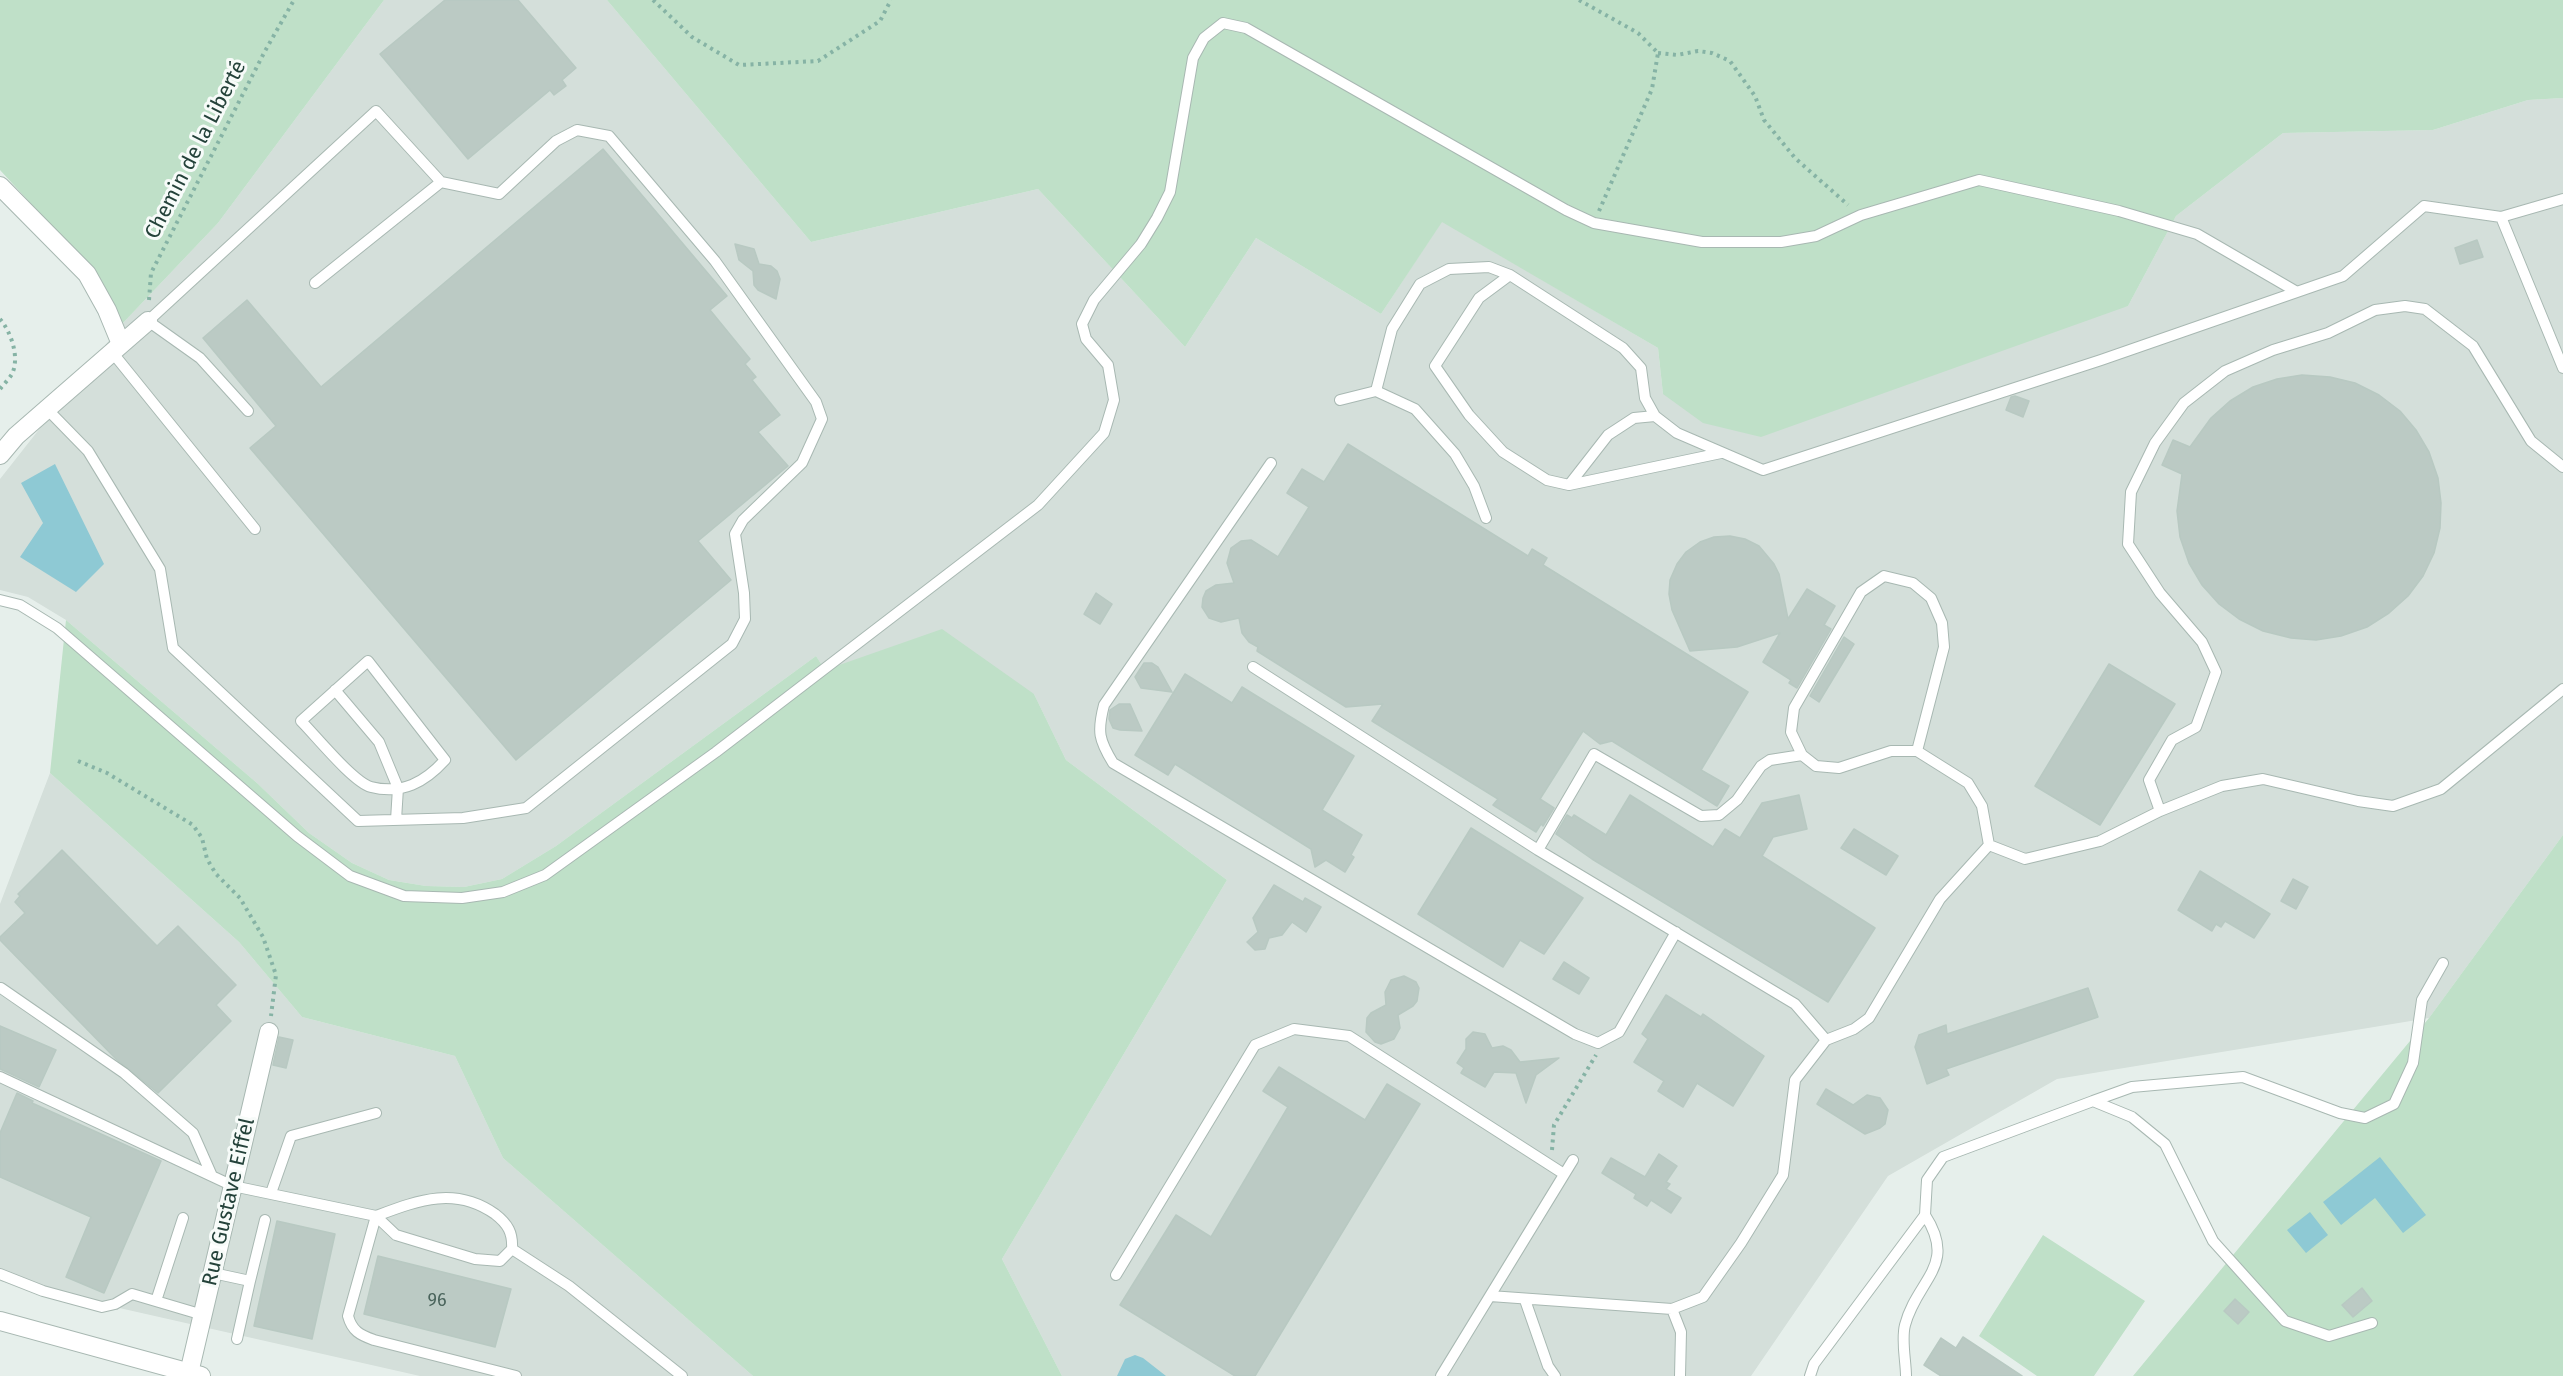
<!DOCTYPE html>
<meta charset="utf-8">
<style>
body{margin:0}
canvas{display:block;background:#e6efeb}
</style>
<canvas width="2563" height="1376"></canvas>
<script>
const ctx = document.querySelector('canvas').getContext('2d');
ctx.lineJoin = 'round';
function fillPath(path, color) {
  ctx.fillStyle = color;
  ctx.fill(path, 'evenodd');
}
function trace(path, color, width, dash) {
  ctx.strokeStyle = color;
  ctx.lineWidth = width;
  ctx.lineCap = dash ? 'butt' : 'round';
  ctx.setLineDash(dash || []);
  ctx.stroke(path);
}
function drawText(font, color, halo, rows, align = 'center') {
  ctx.font = font + ' "Fira Sans",sans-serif';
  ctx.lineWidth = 6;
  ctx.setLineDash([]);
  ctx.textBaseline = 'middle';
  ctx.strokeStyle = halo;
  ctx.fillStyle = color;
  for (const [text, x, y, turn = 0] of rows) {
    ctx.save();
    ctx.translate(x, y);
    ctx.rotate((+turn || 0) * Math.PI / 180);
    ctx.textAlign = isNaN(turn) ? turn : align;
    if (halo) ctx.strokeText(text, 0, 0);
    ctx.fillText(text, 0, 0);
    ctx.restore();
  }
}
const built = new Path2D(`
 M384,0H607L811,242L1038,189L1185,347L1256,238L1381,314L1442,221L1658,348L1663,394L2128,306L2176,216L2283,133L2433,130L2528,100L2563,98V835L2429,1018L2057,1079L1888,1176L1751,1376H1062L1002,1259L1227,880L1066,760L1034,694L825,670L816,656L556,846L502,879L464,887L426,886L389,880L352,863L309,833L257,783L66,620L28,597L0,590V479L122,324L218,223Z
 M50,773L239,942L302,1017L455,1056L503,1158L753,1376H420L0,1281V904Z`);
const green = new Path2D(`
 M0,0H384L218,223L122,324L101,280L0,170Z
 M607,0H2563V98L2528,100L2433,130L2283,133L2176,216L2128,306L1761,437L1703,423L1663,394L1658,348L1442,222L1381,314L1256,238L1185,347L1038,189L811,242Z
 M66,620L257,783L309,833L352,863L389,880L426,886L464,887L502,879L556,846L816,656L825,670L942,629L1034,694L1066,760L1227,880L1002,1259L1062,1376H753L503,1158L455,1056L302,1017L239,942L50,773Z
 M2563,835V1376H2133L2429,1018Z
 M2043,1235L2145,1301L2094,1376H2037L1979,1336Z`);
const water = new Path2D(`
 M55,464L104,564L76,592L20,557L43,523L21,483Z
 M2380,1157L2426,1215L2403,1233L2375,1198L2341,1225L2323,1202Z
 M2310,1212L2328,1235L2306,1253L2287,1230Z
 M1135,1355L1143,1358L1166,1376H1117L1125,1359Z`);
const building = new Path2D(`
 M445,0H518L576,68L562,80L566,86L554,95L550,90L468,159L380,54Z
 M603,149L727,296L710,310L750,359L745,364L756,377L752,380L780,415L758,432L788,466L698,541L731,580L516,760L250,448L276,426L203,338L247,300L321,387Z
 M2477,240L2483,257L2460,264L2455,248Z
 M735,244L754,249L759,264L771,266L777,271L780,279L776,299L758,290L754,285L753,271L739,260Z
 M2302,375L2330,377L2355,383L2379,395L2400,411L2416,430L2429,452L2438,478L2441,503L2440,528L2434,553L2423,576L2408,596L2389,613L2367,627L2341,636L2316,640L2291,638L2263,631L2239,619L2219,604L2202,585L2189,563L2180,537L2177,511L2182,474L2162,465L2173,440L2190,447L2211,418L2230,401L2253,387L2277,379Z
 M2015,396L2029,401L2023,417L2006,410L2011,397Z
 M1348,444L1528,556L1532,549L1547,558L1543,565L1748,692L1701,770L1729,786L1717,806L1612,741L1600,744L1583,731L1540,799L1554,808L1543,826L1541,824L1536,832L1493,805L1498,799L1372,721L1383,704L1346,707L1257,651L1258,647L1249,642L1242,633L1239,618L1221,622L1209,618L1202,607L1203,598L1206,591L1216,585L1234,583L1227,563L1231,548L1241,541L1251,540L1278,557L1309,507L1287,493L1302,469L1324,482Z
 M1730,536L1745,539L1759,546L1774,564L1779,574L1788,619L1807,589L1835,606L1824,625L1831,629L1797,688L1789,683L1791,680L1763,662L1780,633L1737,647L1690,651L1672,610L1669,594L1670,580L1677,564L1686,552L1700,542L1714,537Z
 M1096,593L1112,604L1100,624L1084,614Z
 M1844,637L1854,644L1819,702L1810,696Z
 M1144,663H1152L1158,667L1172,692L1141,688L1135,677Z
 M2109,664L2175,704L2100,825L2035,786Z
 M1185,674L1232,703L1242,687L1354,756L1322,810L1362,835L1351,855L1354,857L1345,872L1326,860L1315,867L1311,849L1175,764L1168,775L1135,755Z
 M1119,704H1130L1142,731L1120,730L1113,728L1109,719L1110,710Z
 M1630,795L1713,847L1725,829L1740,838L1762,803L1799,795L1807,829L1773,837L1762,856L1875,928L1828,1002L1592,859L1556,834L1567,815L1572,818L1574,815L1606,835Z
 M1471,828L1583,898L1544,954L1520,940L1503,967L1418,914Z
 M1854,829L1898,856L1886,875L1841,848Z
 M62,850L157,946L178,926L236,985L216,1005L231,1021L158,1093L116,1059L0,940V937L25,913L15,902L20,896L18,894Z
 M2200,871L2270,914L2254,938L2225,921L2221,927L2216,924L2212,931L2178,910Z
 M2293,879L2308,887L2296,909L2281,901Z
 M1274,885L1303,902L1305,898L1321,907L1306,932L1292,922L1282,935L1269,938L1265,949L1255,950L1247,942L1258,932L1253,918Z
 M1564,962L1589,978L1579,994L1553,979Z
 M1404,976L1416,982L1419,988L1417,1001L1413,1006L1398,1015L1400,1028L1394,1039L1381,1044L1375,1042L1366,1032L1367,1018L1371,1013L1386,1005L1385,992L1391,980Z
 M2088,988L2098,1017L1946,1069L1949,1075L1927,1084L1915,1047L1919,1035L1946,1025L1947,1034Z
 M1666,995L1701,1017L1703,1014L1764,1056L1733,1106L1697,1083L1683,1107L1658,1091L1664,1081L1634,1062L1648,1039L1642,1034Z
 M0,1026L56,1050L39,1087L0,1069Z
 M1473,1032L1485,1034L1492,1048L1503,1046L1511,1050L1520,1062L1559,1058L1536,1075L1526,1103L1516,1073L1494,1072L1485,1087L1461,1073L1464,1068L1457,1063L1466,1049V1039Z
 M279,1037L293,1040L286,1068L273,1065Z
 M1279,1067L1365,1120L1387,1084L1420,1104L1255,1376H1235L1120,1305L1176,1215L1211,1237L1288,1107L1263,1091Z
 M1826,1089L1853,1105L1867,1095L1880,1098L1888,1110L1885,1124L1880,1128L1865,1134L1817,1104Z
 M17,1093L33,1101L32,1103L161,1161L104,1293L66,1277L91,1217L0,1177V1133Z
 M1659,1154L1677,1166L1666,1182L1670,1184L1666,1189L1681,1198L1671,1213L1651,1200L1647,1206L1634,1198L1636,1194L1602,1173L1611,1158L1645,1177Z
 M277,1221L335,1234L312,1339L254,1326Z
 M378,1256L511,1289L495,1347L364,1314Z
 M2362,1288L2372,1301L2353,1317L2342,1305Z
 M2235,1299L2249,1312L2238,1324L2224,1311Z
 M1963,1337L2022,1376H1941L1924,1365L1941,1338L1956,1348Z`);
const path = new Path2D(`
 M653,0L692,37L739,65L818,61L880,21L891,0
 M1579,0L1638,33L1658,53L1652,89L1599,211
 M1658,53L1677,55L1698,51L1712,53L1730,61L1755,96L1764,120L1795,158L1848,205
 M149,300L151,273L265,51L294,0
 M0,319C11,332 20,357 12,374C9,379 4,384 0,389
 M78,761L107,773L193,825L202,838L207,859L216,874L240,898L263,937L276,975L271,1016
 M1552,1150L1554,1125L1596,1055`);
const service = new Path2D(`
 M2501,217L2563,368
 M1510,275L1479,298L1435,366L1469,415L1503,452L1547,480L1569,485L1721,453
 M112,352L255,529
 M1340,400L1376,391
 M47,409L88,451L160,569L173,648L358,821L463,818L526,808L732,644L745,619L744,593L735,534L743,520L802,463L822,419L816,402L715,261L609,136L577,130L556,141L499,194L441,182
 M248,411L200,358L148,321L376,111L441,182L315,283
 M1271,463L1104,705C1097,732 1099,740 1113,763L1575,1034L1598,1043L1619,1032L1676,932
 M1569,485L1608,435L1634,418L1655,416
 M1486,518L1474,486L1455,454L1415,409L1376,391L1392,329L1420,284L1449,269L1489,267L1510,275L1623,348L1641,368L1645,398L1655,416L1677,433L1763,470L2101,360L2343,276L2424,206L2501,217L2563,199
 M0,600L20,605L57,628L297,836L350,876L404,896L462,898L503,892L545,875L716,752L1038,505L1104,433L1114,400L1108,365L1086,339L1082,324L1094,300L1141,244L1157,218L1170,192L1193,58L1204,38L1223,23L1246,28L1566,210L1594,223L1702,242H1781L1816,236L1861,215L1979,180L2119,211L2197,234L2297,292
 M368,661L445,760C425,782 402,795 371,787C353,782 316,736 301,721Z
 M1253,667L1538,850L1795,1004L1826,1040
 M335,690L379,742L398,788L396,820
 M1917,751L1944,647L1942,623L1931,598L1913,583L1884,576L1861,592L1794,708L1791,732L1802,755L1816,766L1839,768L1891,751H1917L1968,783L1982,806L1989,845
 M2160,811L2149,780L2172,740L2196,727L2216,672L2202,642L2160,593L2128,544L2131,492L2155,443L2184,403L2225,371L2273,350L2328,333L2375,310L2405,306L2425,309L2473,346L2531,441L2563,467
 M1538,850L1594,754L1701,816L1719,815L1737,800L1761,766L1770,760L1802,755
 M1,988L124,1073L193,1133L212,1176
 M0,1077L233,1186L376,1216L396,1235L475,1259L500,1261L512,1249C513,1233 508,1224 495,1214C455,1186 419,1200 376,1216
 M2093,1101L2132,1087L2243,1077L2340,1113L2365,1118L2394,1104L2413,1063L2422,1000L2443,963
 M271,1193L291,1136L376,1113
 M376,1216L348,1316C352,1331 360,1335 374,1340L516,1376
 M512,1249L569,1286L682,1376
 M213,1273L250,1281L237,1339
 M0,1274L43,1291L102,1307L115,1304L132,1294L203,1315
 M1116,1275L1255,1045L1294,1029L1349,1036L1564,1174
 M250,1281L265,1220
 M1490,1296L1672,1309L1703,1297L1741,1243L1783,1175L1795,1080L1826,1040L1854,1029L1869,1018L1940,899L1989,845L2025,859L2100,841L2160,811L2222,786L2263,779L2358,801L2393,806L2441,789L2563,689
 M1525,1300L1548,1366L1555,1376
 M156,1301L183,1218
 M1672,1309L1681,1332L1680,1376
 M1441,1376L1573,1160
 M1810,1376L1814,1364L1925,1215L1927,1180L1943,1157L2093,1101L2132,1117L2165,1144L2213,1241L2285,1321L2329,1336L2372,1323
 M1906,1376C1906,1361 1901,1340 1905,1325C1917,1279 1958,1266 1925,1215`);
const minor = new Path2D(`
 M0,186L87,274L107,310L121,344
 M0,455L16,436L148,321
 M189,1373L269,1032`);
const tertiary = new Path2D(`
 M0,1321L201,1376`);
const numberNames = [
 ["96",437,1301]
];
const streetNames = [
 ["Chemin de la Liberté",196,150,-63],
 ["Rue Gustave Eiffel",229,1202,-77]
];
fillPath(built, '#d4dfda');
fillPath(green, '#bfe0c8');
fillPath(water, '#8ec9d4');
fillPath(building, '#bbcac4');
trace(building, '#b8c9c2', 1.5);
trace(service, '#a8b8b2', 12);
trace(minor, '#a8b8b2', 20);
trace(tertiary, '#a8b8b2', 20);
trace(path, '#86b3a5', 4, [3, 4.5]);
trace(service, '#fff', 10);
trace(minor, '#fff', 18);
trace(tertiary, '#fff', 18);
drawText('18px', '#4a645c', null, numberNames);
drawText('21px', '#24423a', '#f7fbf9', streetNames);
</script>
